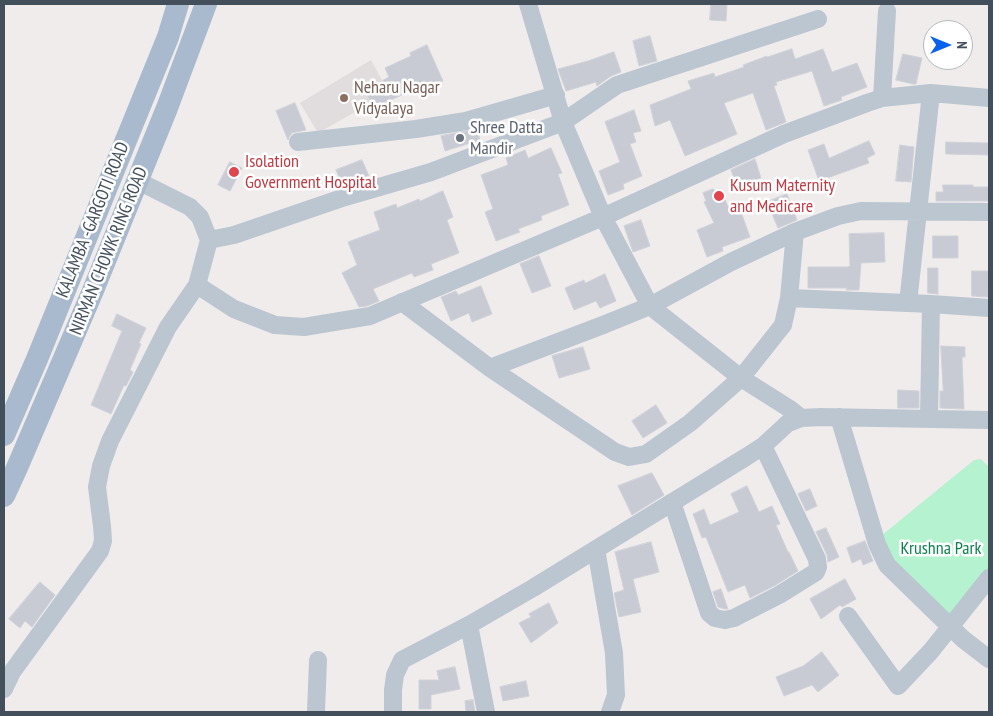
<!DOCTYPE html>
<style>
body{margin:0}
#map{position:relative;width:993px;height:716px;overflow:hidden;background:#f0ecec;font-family:"PT Sans Narrow",sans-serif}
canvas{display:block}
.frame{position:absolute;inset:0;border:5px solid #434f5b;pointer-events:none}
.north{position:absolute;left:923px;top:20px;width:50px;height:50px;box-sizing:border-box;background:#fff;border:1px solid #b4b9bd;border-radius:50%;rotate:90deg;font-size:14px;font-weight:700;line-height:20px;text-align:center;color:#434f5b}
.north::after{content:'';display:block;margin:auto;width:18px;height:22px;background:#0961ed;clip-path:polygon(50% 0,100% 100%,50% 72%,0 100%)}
</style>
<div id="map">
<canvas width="993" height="716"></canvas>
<div class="frame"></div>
<div class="north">N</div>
</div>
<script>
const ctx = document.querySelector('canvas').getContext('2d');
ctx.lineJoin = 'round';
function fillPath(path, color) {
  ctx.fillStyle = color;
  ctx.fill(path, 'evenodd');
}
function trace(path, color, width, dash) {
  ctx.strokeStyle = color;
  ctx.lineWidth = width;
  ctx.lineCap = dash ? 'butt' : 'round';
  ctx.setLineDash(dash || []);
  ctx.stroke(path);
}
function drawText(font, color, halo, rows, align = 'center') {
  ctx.font = font + ' "PT Sans Narrow",sans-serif';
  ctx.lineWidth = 5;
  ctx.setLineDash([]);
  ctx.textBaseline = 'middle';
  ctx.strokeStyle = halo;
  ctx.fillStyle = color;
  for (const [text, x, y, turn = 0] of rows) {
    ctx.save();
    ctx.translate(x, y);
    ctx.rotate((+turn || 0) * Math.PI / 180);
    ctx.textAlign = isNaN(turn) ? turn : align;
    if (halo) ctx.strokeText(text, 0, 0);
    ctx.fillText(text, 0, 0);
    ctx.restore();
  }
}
const education = new Path2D(`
 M371,60L389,93L318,133L300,103Z`);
const green = new Path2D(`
 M981,459L989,467V575L955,622L887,565L876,540L974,460Z`);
const building = new Path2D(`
 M711,4H727L726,21L710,20Z
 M650,36L657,61L639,66L633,41Z
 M427,45L443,81L427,89L425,84L374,108L365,90L389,77L385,68L411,56L410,53Z
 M792,49L795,59L823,49L832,72L857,63L867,87L841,97L842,100L824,106L812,71L776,82L777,85L774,86L786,122L766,130L753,93L724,103L737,134L685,156L670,120L655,126L650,105L691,89L688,81L714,73L715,77L744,67L743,65L767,56V57Z
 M614,52L621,72L611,76L597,86L596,82L566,91L558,69L588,61Z
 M903,54L922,58L916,84H913L896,80Z
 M295,103L306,130L292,133L289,137L288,140L276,111Z
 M634,110L641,131L633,133L636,142L630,144L642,176L623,184L624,189L608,195L599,171L620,162L605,122Z
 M477,129L480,140L445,151L441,136Z
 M869,141L875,154L867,158L869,163L819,181L808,150L824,144L829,158Z
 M946,142L989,143V155L946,154Z
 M900,145L914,147L911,182L896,181Z
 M551,148L562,173L558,174L569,205L541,216L542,220L518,229L520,232L496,241L485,212L493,209L481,175L508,165L506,158L525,150L528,158Z
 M755,159L761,178L737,186L731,170Z
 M362,160L369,176L343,186L336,170Z
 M230,162L242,168L230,191L218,185Z
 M943,185H973V187H989V201H936V192H943Z
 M713,189L715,191L720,189L732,215L741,212L750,237L722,247L723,251L707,257L697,230L714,223L704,202L706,201L703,193Z
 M443,191L453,217L447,220L459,253L431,264L433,270L414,277L412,273L373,289L379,301L367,306L359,307L342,273L357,265L348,242L380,230L374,212L396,204L397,208L419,199L420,201Z
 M787,194L797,220L778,228L767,202Z
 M641,220L650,246L633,252L624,226Z
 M884,233L885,262L861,263L859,290H846L847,288H808V267H848L850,266L849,234Z
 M933,236H958V258H933Z
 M539,256L551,286L532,293L520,264Z
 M928,268H938V294L928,293Z
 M972,271H989L988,297L972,296Z
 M605,274L616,301L600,308L596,301L574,310L565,288L584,280L585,283Z
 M481,286L492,314L472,322L469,313L451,321L441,297L456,291L458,295Z
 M117,314L146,328L139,343L141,344L130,370L133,372L126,386L124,385L111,414L91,405L122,331L112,326Z
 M941,346L965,347V357H962L964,409L940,408V391H943Z
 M583,347L590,369L559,378L552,356Z
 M898,390L919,391V408H898Z
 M656,405L667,423L643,438L632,421Z
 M652,473L664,495L632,515L618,486Z
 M747,486L759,512L772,506L780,524L776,525L788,552H789L798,571L774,586L750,598L745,585L728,592L706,537L702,538L693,514L704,509L710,525L739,512L731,494Z
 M810,489L817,506L806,511L798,494Z
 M826,528L839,557L828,562L827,555L816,532Z
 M865,541L873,561L863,565L861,559L852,563L847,548Z
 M651,542L659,572L633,579L641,612L619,617L614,593L624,590L615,552Z
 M845,579L856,599L842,607L840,605L821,619L810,599Z
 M40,582L55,595L32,627L25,621L20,628L9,619Z
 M721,589L728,609H725L718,607L713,592Z
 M549,603L558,623L531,643L519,623L531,617L529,614Z
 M822,652L839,675L818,692L812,685L784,696L776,677L803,666Z
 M455,667L460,689L431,695V709H419V680H439L437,671Z
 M526,681L529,696L503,701L500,687Z
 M473,700L475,712H466L465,701Z`);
const minor = new Path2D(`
 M528,4L563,122L603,217L650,306L741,378L790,409L801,418
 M882,98L887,11
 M298,142L416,129L466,121L556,95
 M209,240L234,235L345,197L431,172L563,122L617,85L818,19
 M197,285L234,309L275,325L304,327L370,316L603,217L784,134L867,103L882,98L931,93L989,98
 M789,298L931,304L989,308
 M402,302L490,368L615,452L629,457L646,454L690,423L741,378L783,325L789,298L795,232
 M908,303L931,93
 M490,368L603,325L650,306L731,262L795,232L838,216L861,211L989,212
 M839,417L877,544L887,565L963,639L989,659
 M929,419L931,304
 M672,502L709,613L715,618L725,620L734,618L779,595L816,572L818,567L817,559L763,446
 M596,549L614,653L616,695L610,712
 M848,616L898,686L931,651L989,578
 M469,625L486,712
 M4,689L12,672L100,551L103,541L102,526L97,487L101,466L110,441L168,327L197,285L209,240L200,217L190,207L138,181
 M316,712L318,660
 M393,712V690L395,675L402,660L469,625L533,588L746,457L763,446L788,423L801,418L821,417L989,420`);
const major = new Path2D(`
 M4,435L37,359L168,37L178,4
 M4,496L16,470L92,293L167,108L206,4`);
const markers = [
 [344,98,5,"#8d6e63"],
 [460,138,5,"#6b7280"],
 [234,172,6,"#e0444e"],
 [719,196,6,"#e0444e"]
];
const educationNames = [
 ["Neharu Nagar",354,88],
 ["Vidyalaya",354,109]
];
const worshipNames = [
 ["Shree Datta",470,128],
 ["Mandir",470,149]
];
const healthNames = [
 ["Isolation",245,162],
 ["Government Hospital",245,183],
 ["Kusum Maternity",730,186],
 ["and Medicare",730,207]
];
const streetNames = [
 ["KALAMBA -GARGOTI ROAD",93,220,-68],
 ["NIRMAN CHOWK RING ROAD",109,251,-68]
];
const parkNames = [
 ["Krushna Park",941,549]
];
fillPath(education, '#e1ddde');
fillPath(green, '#b5f2d0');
fillPath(building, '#c8cbd3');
trace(building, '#d0d2d9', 1);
trace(minor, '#bbc6d0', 18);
trace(major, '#a9bacf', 22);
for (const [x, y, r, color] of markers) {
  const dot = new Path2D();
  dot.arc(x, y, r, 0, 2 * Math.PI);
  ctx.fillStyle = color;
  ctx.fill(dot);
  trace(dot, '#fff', 2);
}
drawText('18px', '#785e54', '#fff', educationNames, 'left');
drawText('18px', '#5b616d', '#fff', worshipNames, 'left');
drawText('18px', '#be3a42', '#fff', healthNames, 'left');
drawText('18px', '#434f5b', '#fff', streetNames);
drawText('18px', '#0e824e', '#fff', parkNames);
</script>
